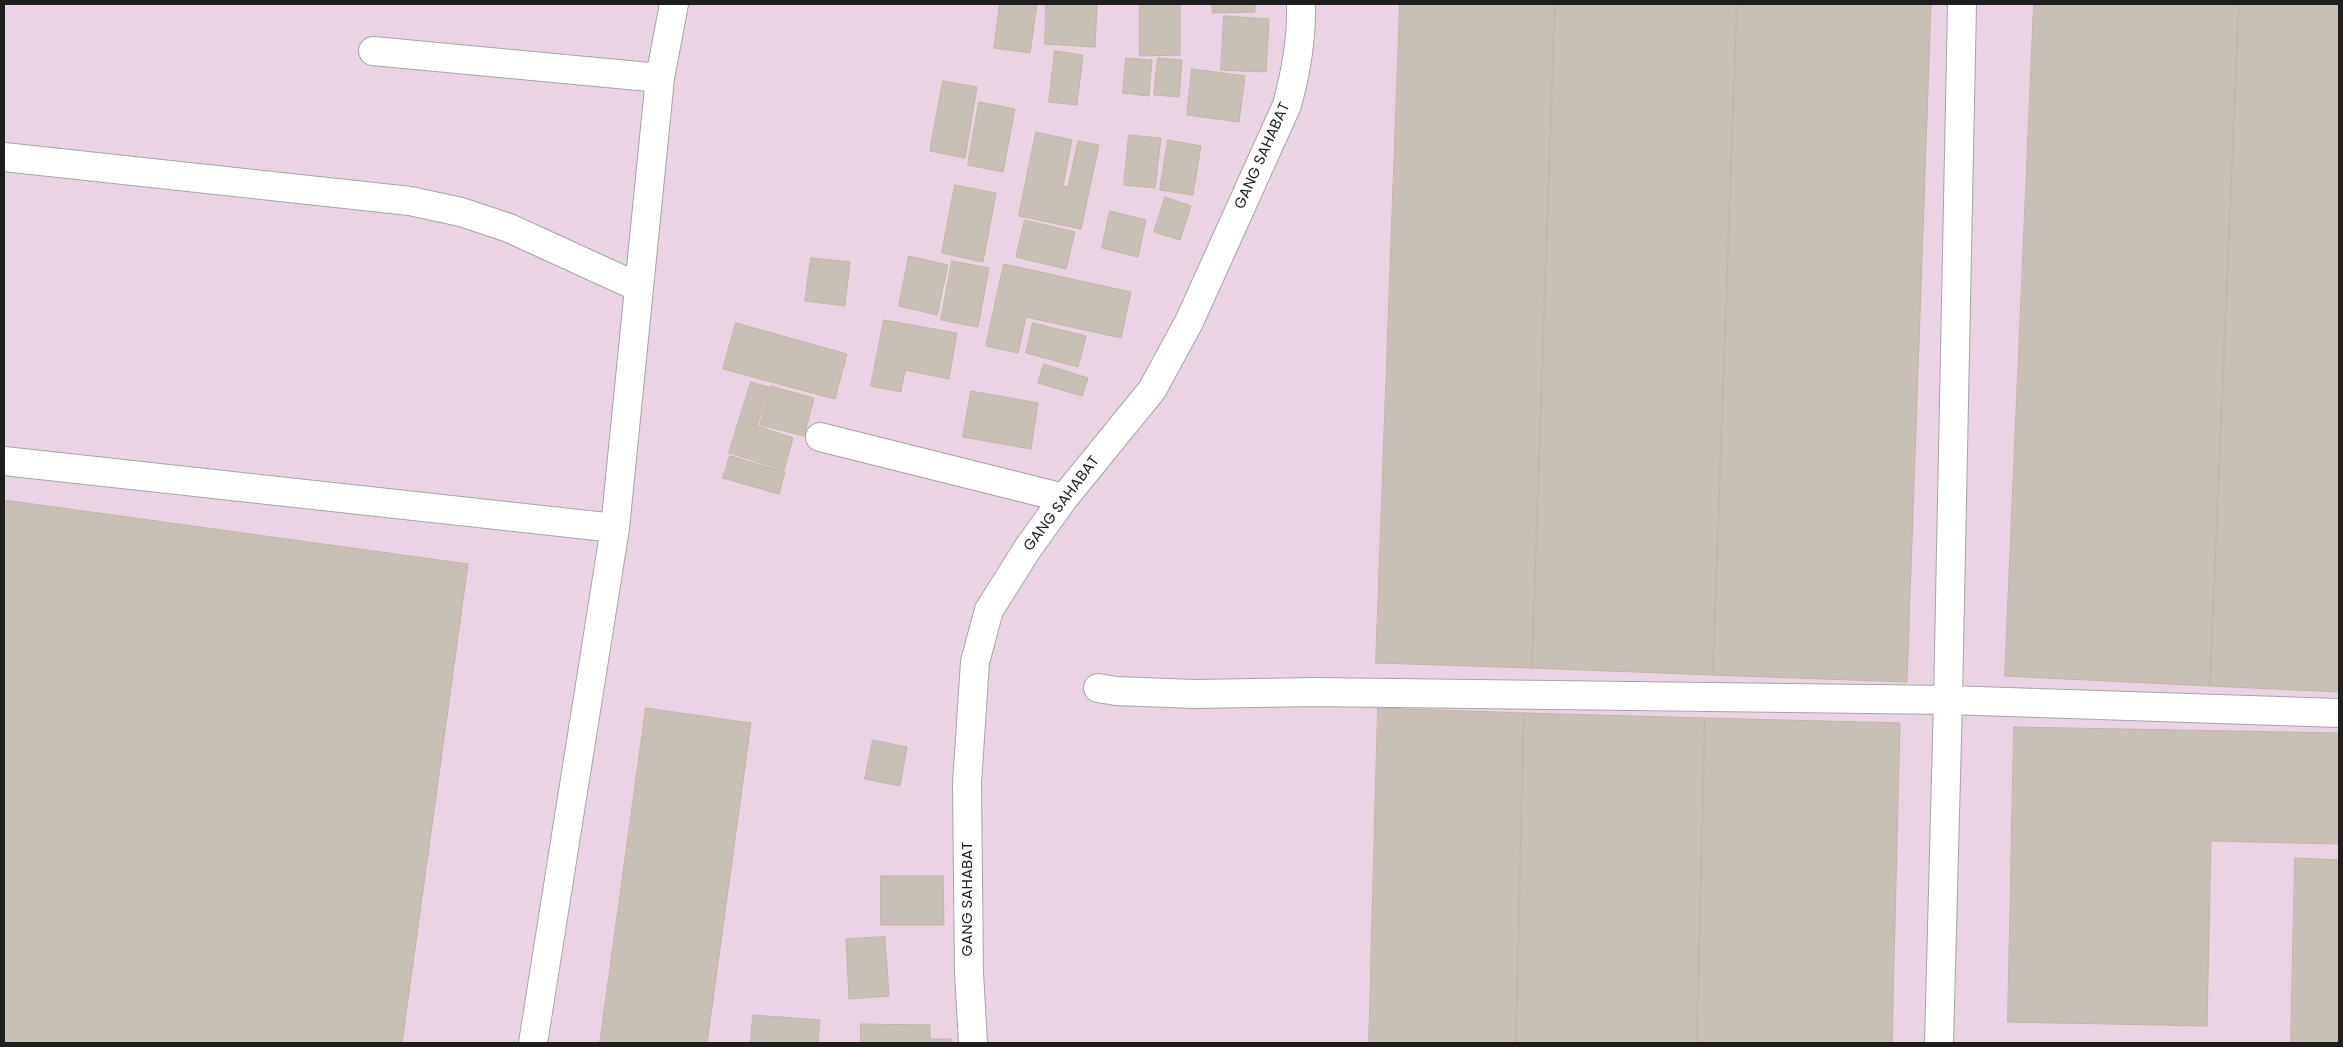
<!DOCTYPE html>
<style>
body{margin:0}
#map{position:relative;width:2343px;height:1047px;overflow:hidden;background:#f0ede3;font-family:Poppins,sans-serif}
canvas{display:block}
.frame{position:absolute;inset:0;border:5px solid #1e1e1e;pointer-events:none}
</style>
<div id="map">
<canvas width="2343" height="1047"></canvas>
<div class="frame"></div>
</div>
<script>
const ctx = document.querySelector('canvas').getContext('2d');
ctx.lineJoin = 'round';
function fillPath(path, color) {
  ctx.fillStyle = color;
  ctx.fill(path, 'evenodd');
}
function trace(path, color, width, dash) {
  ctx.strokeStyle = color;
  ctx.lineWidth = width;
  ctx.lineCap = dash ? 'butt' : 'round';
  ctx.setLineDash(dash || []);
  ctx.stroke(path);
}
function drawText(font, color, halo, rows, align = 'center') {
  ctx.font = font + ' Poppins,sans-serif';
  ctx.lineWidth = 4.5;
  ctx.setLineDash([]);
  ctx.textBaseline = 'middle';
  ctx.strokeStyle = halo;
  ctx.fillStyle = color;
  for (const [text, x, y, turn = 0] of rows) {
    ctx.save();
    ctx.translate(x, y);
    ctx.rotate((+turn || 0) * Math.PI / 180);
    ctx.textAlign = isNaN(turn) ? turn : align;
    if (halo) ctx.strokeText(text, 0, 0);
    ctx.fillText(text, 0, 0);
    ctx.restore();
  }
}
const industrial = new Path2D(`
 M4,4H2339V1043H4Z`);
const building = new Path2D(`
 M1000,4H1037L1030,53L994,48Z
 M1046,4H1097L1095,47L1045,44Z
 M1140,4H1180V55L1140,56Z
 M1212,4H1255V12L1213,13Z
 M1400,4H1555L1532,668L1376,663Z
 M1555,4H1737L1713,675L1532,668Z
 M1737,4H1931L1907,682L1713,675Z
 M2034,4H2239L2210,686L2005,676Z
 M2239,4H2339V692L2210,686Z
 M1224,16L1269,19L1266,72L1221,70Z
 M1055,51L1083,55L1077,105L1049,102Z
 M1126,58L1152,60L1149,96L1123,93Z
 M1158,58L1182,60L1179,97L1154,95Z
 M1192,69L1245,76L1239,122L1187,115Z
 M943,81L977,87L965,158L930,151Z
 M979,102L1015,109L1003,172L968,165Z
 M1036,132L1072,140L1063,186L1068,187L1078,141L1099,145L1081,229L1019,216Z
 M1129,135L1161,138L1155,188L1124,185Z
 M1168,140L1201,146L1193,195L1160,190Z
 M955,185L996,193L983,262L942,253Z
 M1165,197L1191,206L1180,240L1154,232Z
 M1110,211L1146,220L1138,257L1102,248Z
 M1025,220L1075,232L1066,269L1016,257Z
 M909,256L948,265L937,315L899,306Z
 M811,258L850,262L845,306L805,301Z
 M952,261L989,268L978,327L941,320Z
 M1004,264L1131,292L1121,338L1026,317L1018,353L986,346Z
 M884,320L957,333L949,379L905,370L901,392L871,386Z
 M736,323L847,354L835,399L723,369Z
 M1033,323L1086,336L1078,367L1026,353Z
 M1044,364L1088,378L1082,396L1038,383Z
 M751,382L768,387L757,426L793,438L784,470L729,453Z
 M770,386L814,398L804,436L760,425Z
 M971,391L1038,403L1031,449L963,437Z
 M730,456L785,472L779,494L723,478Z
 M4,500L468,564L402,1043H4Z
 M646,708L751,723L707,1043H600Z
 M1378,708L1524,713L1516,1043H1369Z
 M1524,713L1705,718L1697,1043H1516Z
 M1705,718L1900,723L1892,1043H1697Z
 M2014,727L2339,733V844L2211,841L2207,1026L2008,1022Z
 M873,740L907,747L900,786L865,779Z
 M2295,858L2339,860V1043H2291Z
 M881,876H943L944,925H881Z
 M885,937L889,996L849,999L846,939Z
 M753,1015L820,1020L818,1043H751Z
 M861,1024L930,1025V1039H951V1043H861Z`);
const minor = new Path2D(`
 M373,51L660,78
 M4,157L410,201L461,212L509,228L638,287
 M820,437L1064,498
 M4,461L615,528
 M1098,688L1116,691L1194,694L1314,692L1948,700L2339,713
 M533,1043L615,528L660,78L674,4
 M973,1043L969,973L967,783L975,662L989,610L1028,548L1064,498L1152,390L1189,322L1287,105C1296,72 1302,39 1301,4
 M1939,1043L1948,700L1962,4`);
const streetNames = [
 ["GANG SAHABAT",1263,156,-66],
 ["GANG SAHABAT",1062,504,-53],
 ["GANG SAHABAT",968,899,-90]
];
fillPath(industrial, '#ead4e4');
fillPath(building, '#c8c0b6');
trace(building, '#c3b5a4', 1);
trace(minor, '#a5a5a5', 30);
trace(minor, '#fff', 28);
drawText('15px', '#1e1e1e', '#fff', streetNames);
</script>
